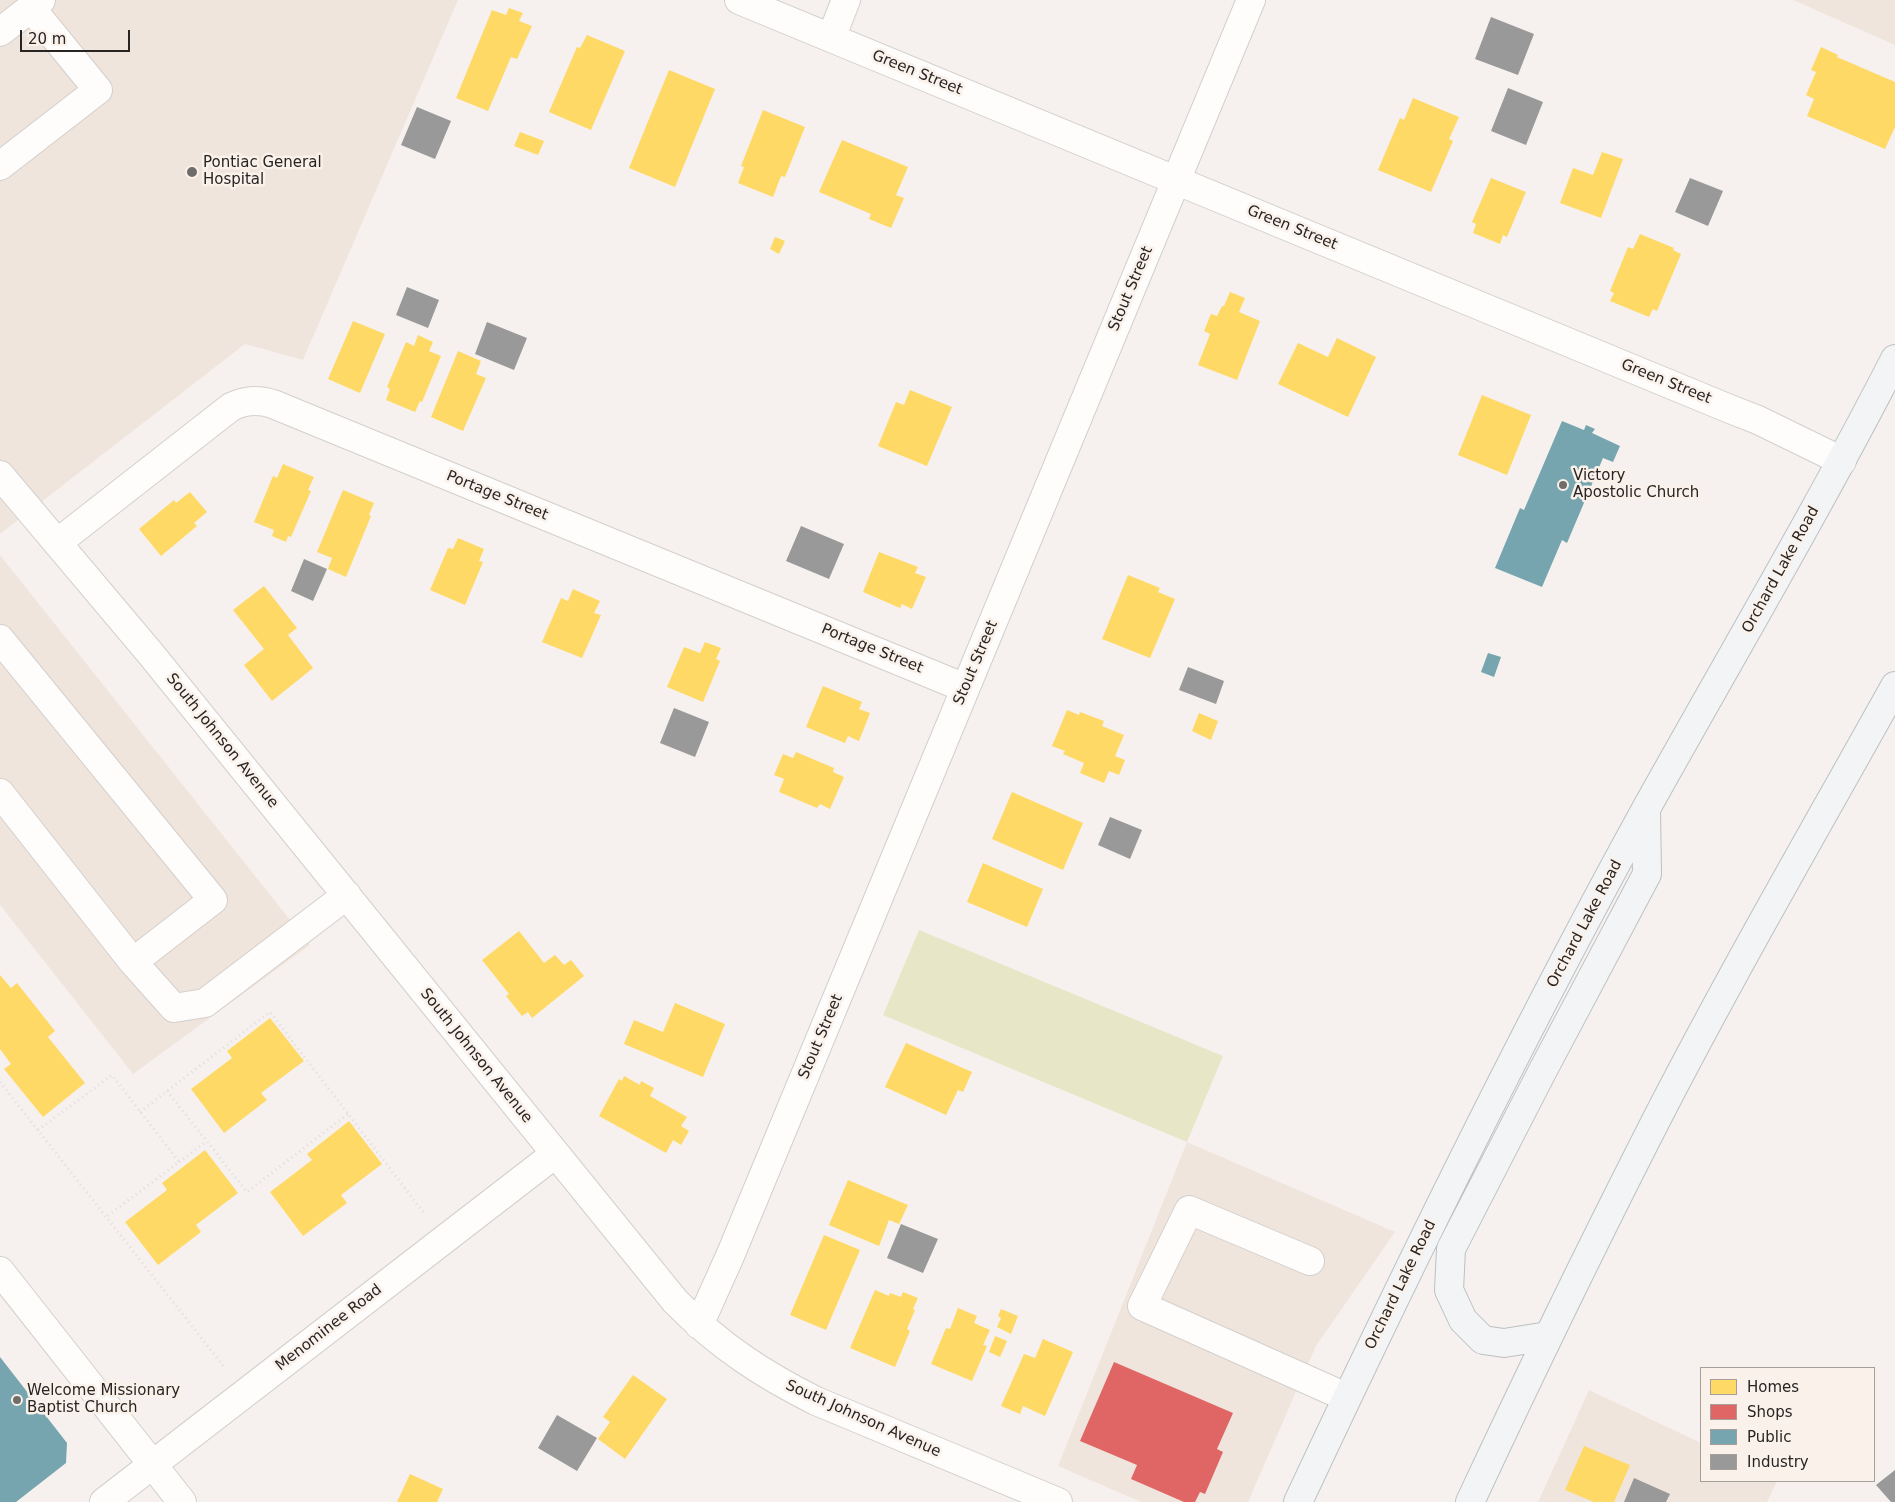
<!DOCTYPE html>
<style>
body{margin:0}
#map{position:relative;width:1895px;height:1502px;overflow:hidden;background:#f6f1ee;font-family:"DejaVu Sans",sans-serif}
canvas{display:block}
.legend{position:absolute;left:1700px;top:1367px;width:175px;height:115px;box-sizing:border-box;background:#f9f1ea;border:1px solid #a59f9a;margin:0;padding:6px 9px;list-style:none;font-size:15px;color:#282422}
.legend li{display:flex;align-items:center;gap:10px;height:25px}
.legend b{width:25px;border:1px solid #a59f9a}
.scale{position:absolute;left:20px;top:30px;width:110px;height:22px;box-sizing:border-box;border:2px solid #282422;border-top:0;padding-left:6px;font-size:15px;line-height:18px;white-space:nowrap;color:#282422;-webkit-text-stroke:4px #f9f1ea;paint-order:stroke}
</style>
<div id="map">
<canvas width="1895" height="1502"></canvas>
<ul class="legend">
<li><b style="height:14px;background:#ffd966"></b>Homes</li>
<li><b style="height:14px;background:#e06666"></b>Shops</li>
<li><b style="height:14px;background:#76a5af"></b>Public</li>
<li><b style="height:14px;background:#999"></b>Industry</li>
</ul>
<div class="scale">20 m</div>
</div>
<script>
const ctx = document.querySelector('canvas').getContext('2d');
ctx.lineJoin = 'round';
function fillPath(path, color) {
  ctx.fillStyle = color;
  ctx.fill(path, 'evenodd');
}
function trace(path, color, width, dash) {
  ctx.strokeStyle = color;
  ctx.lineWidth = width;
  ctx.lineCap = dash ? 'butt' : 'round';
  ctx.setLineDash(dash || []);
  ctx.stroke(path);
}
function drawText(font, color, halo, rows, align = 'center') {
  ctx.font = font + ' "DejaVu Sans",sans-serif';
  ctx.lineWidth = 5;
  ctx.setLineDash([]);
  ctx.textBaseline = 'middle';
  ctx.strokeStyle = halo;
  ctx.fillStyle = color;
  for (const [text, x, y, turn = 0] of rows) {
    ctx.save();
    ctx.translate(x, y);
    ctx.rotate((+turn || 0) * Math.PI / 180);
    ctx.textAlign = isNaN(turn) ? turn : align;
    if (halo) ctx.strokeText(text, 0, 0);
    ctx.fillText(text, 0, 0);
    ctx.restore();
  }
}
const built = new Path2D(`
 M0,0H458L303,360L245,344L0,534Z
 M1793,0H1895V45Z
 M0,555L310,945L133,1074L0,905Z
 M1187,1142L1395,1232L1316,1346L1248,1502H1141L1058,1466Z
 M1589,1390L1701,1443V1481H1777L1767,1502H1538Z`);
const green = new Path2D(`
 M919,930L1223,1056L1187,1142L883,1015Z`);
const homes = new Path2D(`
 M509,8L523,13L519,21L532,26L517,59L511,57L488,111L456,98L492,10L506,15Z
 M587,35L625,51L591,130L549,112L577,47L580,48Z
 M1821,47L1838,55L1837,57L1895,82V127L1885,149L1807,116L1814,99L1806,95L1816,72L1811,70Z
 M669,70L715,89L675,187L629,168Z
 M1413,98L1459,117L1449,139L1453,141L1431,192L1378,170L1400,118L1404,120Z
 M763,110L805,127L785,177L781,176L773,197L738,183L744,167L741,166Z
 M520,132L544,141L538,155L514,146Z
 M842,140L908,167L896,195L904,198L891,228L869,219L871,214L819,192Z
 M1602,152L1623,159L1601,218L1560,203L1573,168L1593,175Z
 M1491,178L1526,192L1507,237L1503,235L1500,244L1473,233L1476,224L1472,222Z
 M1640,234L1674,248L1673,250L1681,254L1657,311L1653,309L1649,317L1610,301L1614,293L1610,291L1628,247L1633,249Z
 M775,237L785,241L779,254L770,249Z
 M1230,292L1245,298L1239,312L1260,321L1237,380L1198,365L1210,334L1204,331L1211,314L1217,316L1222,306H1224Z
 M353,321L385,334L360,393L328,379Z
 M418,335L433,342L429,351L441,356L422,402L420,401L415,412L386,400L390,389L387,387L406,342L414,346Z
 M1337,338L1376,357L1348,417L1278,384L1298,343L1328,357Z
 M458,351L481,361L476,374L486,378L463,431L431,417Z
 M910,390L952,407L927,466L878,446L896,402L904,405Z
 M1482,395L1531,415L1507,475L1458,455Z
 M283,464L314,477L308,490L311,491L291,537L288,536L286,542L272,536L274,530L254,522L273,476L277,478Z
 M343,490L374,503L369,515L371,516L346,577L328,569L332,558L317,552Z
 M190,492L207,512L194,523L197,526L161,556L139,529L174,500L176,503Z
 M458,538L484,549L479,561L483,562L465,605L430,590L448,548L453,549Z
 M879,552L918,567L915,573L926,577L912,609L902,604L900,608L863,592Z
 M1128,575L1160,588L1158,592L1175,599L1150,658L1102,639Z
 M264,586L297,628L288,635L313,668L272,701L244,665L264,649L233,610Z
 M573,589L600,601L594,613L601,615L582,658L542,642L561,598L568,601Z
 M705,642L721,648L716,659L720,661L703,702L667,687L684,647L700,653Z
 M823,686L862,702L859,709L870,713L859,741L848,736L845,743L806,727Z
 M1067,710L1079,715L1080,712L1104,721L1102,726L1124,735L1115,756L1125,760L1119,775L1109,771L1104,783L1080,773L1084,763L1063,754L1065,751L1052,746Z
 M1199,713L1218,721L1211,740L1192,731Z
 M796,752L834,768L833,772L844,777L830,809L820,804L817,808L779,792L784,779L774,775L783,754L793,758Z
 M1012,792L1083,823L1063,870L992,839Z
 M983,863L1043,889L1027,927L967,902Z
 M519,931L544,963L555,955L564,965L571,960L584,976L532,1018L528,1012L522,1016L506,996L509,994L482,960Z
 M0,975L11,988L17,983L55,1031L48,1037L85,1083L43,1117L4,1069L11,1064L0,1049Z
 M675,1003L725,1024L703,1077L624,1044L634,1020L663,1032Z
 M270,1018L304,1061L261,1093L267,1100L224,1133L191,1089L232,1058L227,1051Z
 M906,1043L972,1072L963,1092L958,1090L946,1115L885,1087Z
 M624,1076L640,1085L641,1081L654,1088L650,1096L687,1117L681,1126L689,1131L681,1145L673,1140L666,1153L599,1116L619,1079L622,1081Z
 M349,1121L382,1164L341,1195L347,1203L303,1236L270,1192L312,1160L307,1154Z
 M205,1150L238,1193L196,1225L201,1232L158,1265L125,1222L167,1190L162,1183Z
 M848,1180L908,1205L899,1224L889,1220L879,1246L829,1225Z
 M824,1235L860,1250L826,1330L790,1315Z
 M875,1290L889,1296L890,1293L901,1297L903,1292L918,1298L913,1309L915,1310L907,1329L910,1331L895,1367L850,1348Z
 M958,1308L977,1316L974,1323L990,1330L983,1345L987,1346L972,1381L931,1364L946,1328L950,1329Z
 M1001,1309L1018,1316L1011,1334L997,1327L1001,1318L998,1316Z
 M995,1336L1007,1341L1000,1357L989,1352Z
 M1043,1339L1073,1352L1045,1416L1023,1406L1020,1414L1001,1406L1024,1354L1035,1358Z
 M633,1375L667,1399L625,1459L598,1439L610,1422L603,1417Z
 M1584,1446L1630,1465L1614,1502H1594L1565,1490Z
 M410,1474L443,1489L437,1502H397Z`);
const shops = new Path2D(`
 M1114,1362L1233,1413L1217,1449L1223,1452L1205,1494L1200,1492L1195,1502H1184L1131,1479L1137,1465L1080,1441Z`);
const public = new Path2D(`
 M1562,421L1584,430L1586,425L1595,429L1592,433L1620,446L1613,462L1603,458L1567,543L1562,540L1542,587L1495,568L1520,508L1524,510Z
 M1488,653L1501,657L1494,677L1481,672Z
 M0,1357L67,1443L66,1463L16,1502H0Z`);
const industry = new Path2D(`
 M1491,17L1534,34L1518,75L1475,59Z
 M1508,88L1543,102L1526,145L1491,131Z
 M417,107L451,121L435,159L401,145Z
 M1690,178L1723,191L1708,226L1675,212Z
 M407,287L439,300L428,328L396,315Z
 M487,322L527,338L514,370L475,354Z
 M801,526L844,544L829,579L786,561Z
 M304,559L327,569L313,601L291,591Z
 M1188,667L1224,681L1216,704L1179,690Z
 M674,708L709,722L695,757L660,743Z
 M1110,817L1142,830L1130,859L1098,845Z
 M901,1224L938,1239L923,1273L887,1258Z
 M557,1415L597,1438L577,1471L538,1448Z
 M1895,1470V1502H1891L1876,1485Z
 M1634,1478L1670,1494L1666,1502H1624Z`);
const path = new Path2D(`
 M0,1082L225,1368
 M167,1091L247,1192L348,1114
 M140,1112L270,1012L424,1213
 M38,1130L112,1075L179,1162L106,1217
 M179,1162L207,1141`);
const minor = new Path2D(`
 M739,0L1725,407L1758,420L1842,461
 M0,32L41,0
 M831,38L846,0
 M0,166L98,90L31,8
 M0,475L150,653L675,1301C718,1345 762,1374 816,1401L1058,1502
 M57,543L231,407C245,400 258,399 273,404L965,688
 M0,639L213,900L133,962
 M0,793L133,962L174,1008L205,1003L347,895
 M1310,1261L1189,1210L1142,1306L1346,1397
 M0,1271L182,1502
 M699,1325L730,1256L1251,0
 M104,1502L555,1154`);
const major = new Path2D(`
 M1548,1336L1504,1343L1483,1340L1463,1320L1449,1290L1451,1249L1542,1072L1647,874L1646,810
 M1298,1502C1408,1267 1522,1034 1647,807C1730,658 1817,511 1895,359
 M1470,1502C1527,1380 1585,1260 1646,1140C1724,986 1811,837 1895,686`);
const markers = [
 [192,172,6,"#706c69"],
 [1563,485,5,"#706c69"],
 [17,1400,5,"#706c69"]
];
const streetNames = [
 ["Green Street",917,73,22],
 ["Green Street",1292,228,22],
 ["Stout Street",1131,289,-67],
 ["Green Street",1666,382,22],
 ["Portage Street",497,496,22],
 ["Orchard Lake Road",1781,570,-61],
 ["Portage Street",872,649,22],
 ["Stout Street",976,663,-67],
 ["South Johnson Avenue",222,741,51],
 ["Orchard Lake Road",1585,924,-62],
 ["Stout Street",821,1037,-67],
 ["South Johnson Avenue",476,1056,51],
 ["Orchard Lake Road",1401,1285,-64],
 ["Menominee Road",329,1328,-38],
 ["South Johnson Avenue",863,1419,24]
];
const poiNames = [
 ["Pontiac General",203,163],
 ["Hospital",203,180],
 ["Victory",1573,476],
 ["Apostolic Church",1573,493],
 ["Welcome Missionary",27,1391],
 ["Baptist Church",27,1408]
];
fillPath(built, '#f0e5dd');
fillPath(green, '#e7e7c8');
fillPath(homes, '#ffd966');
fillPath(shops, '#e06666');
fillPath(public, '#76a5af');
fillPath(industry, '#999');
trace(minor, '#d3cfcc', 30);
trace(major, '#bdc0c1', 30);
trace(path, '#dfdddd', 3, [1, 4]);
trace(minor, '#fefdfc', 28);
trace(major, '#f2f4f6', 28);
for (const [x, y, r, color] of markers) {
  const dot = new Path2D();
  dot.arc(x, y, r, 0, 2 * Math.PI);
  ctx.fillStyle = color;
  ctx.fill(dot);
  trace(dot, '#f9f1ea', 2);
}
drawText('15px', '#282422', '#f9f1ea', streetNames);
drawText('15px', '#282422', '#f9f1ea', poiNames, 'left');
</script>
